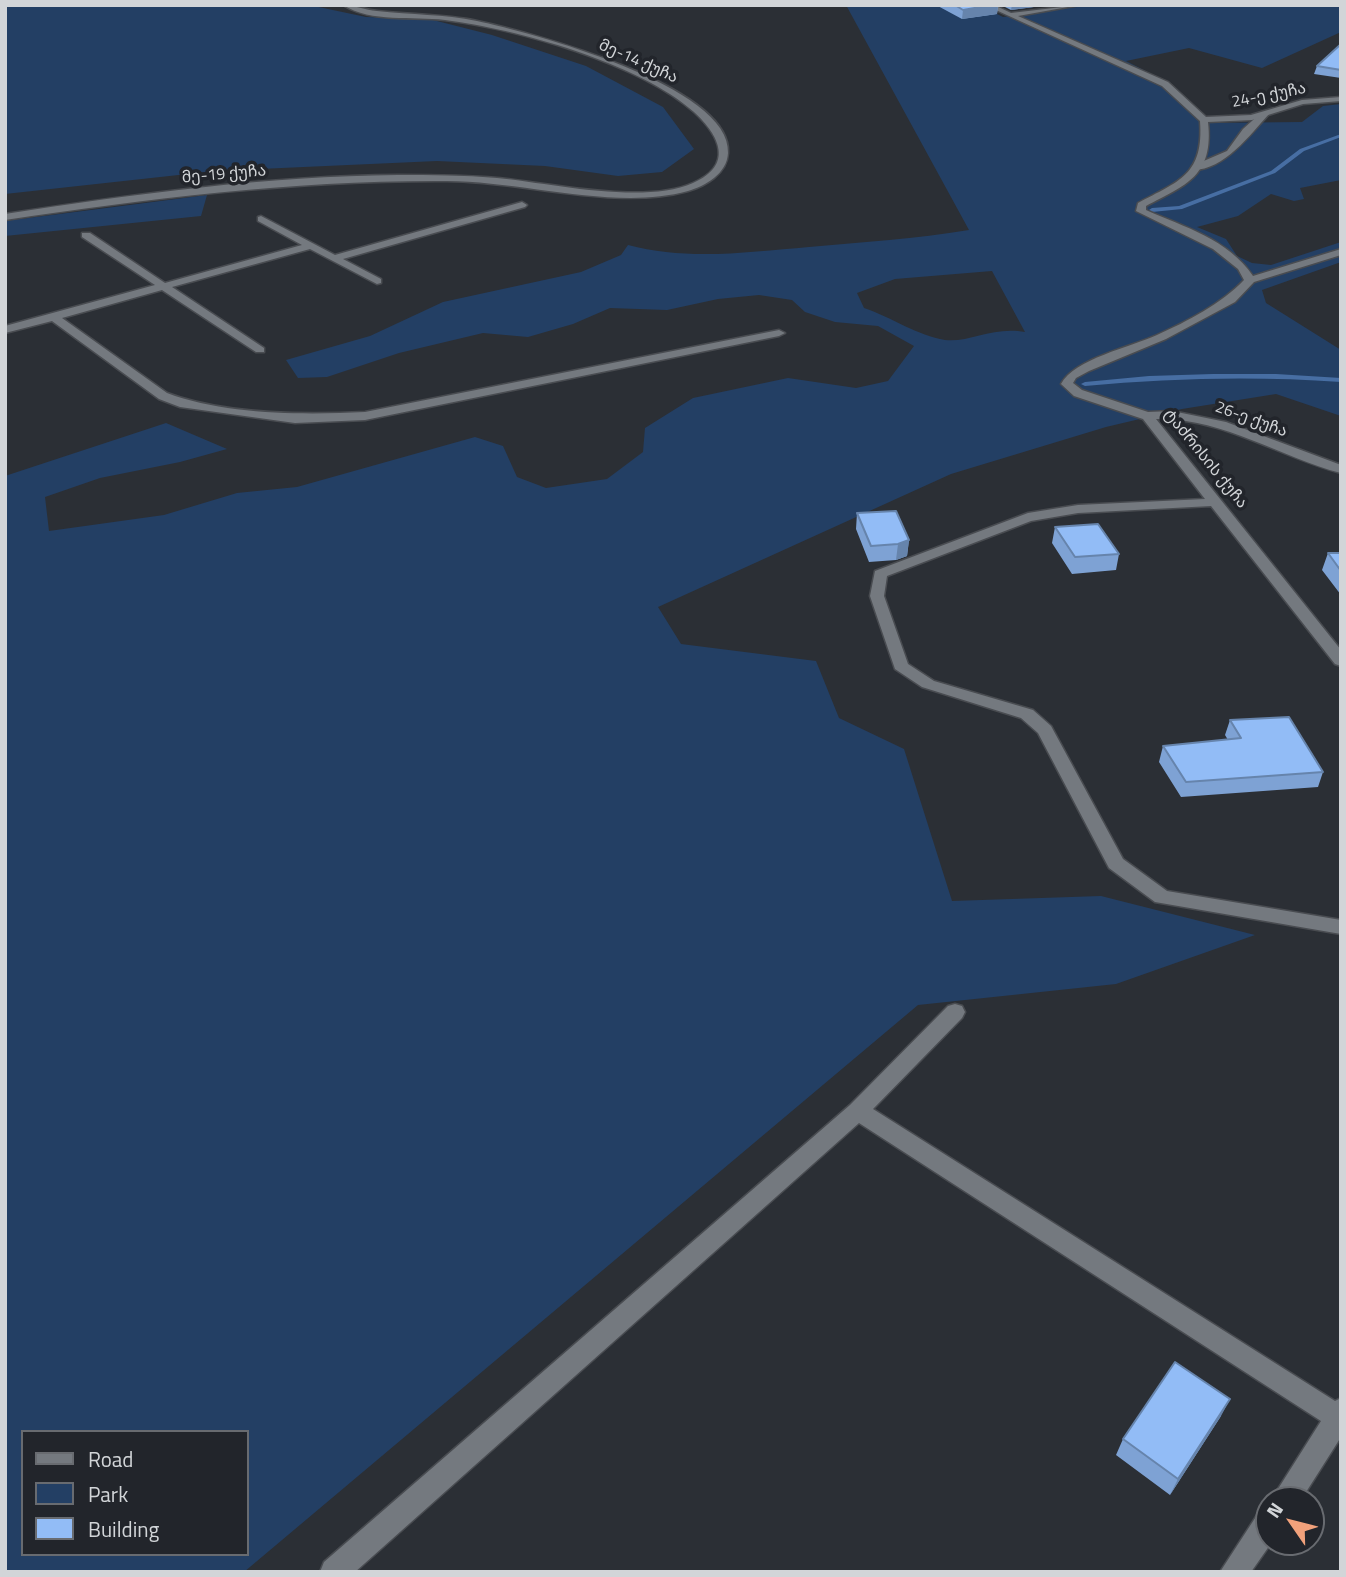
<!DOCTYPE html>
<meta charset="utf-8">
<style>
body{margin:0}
#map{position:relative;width:1346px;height:1577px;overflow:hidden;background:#2b2f35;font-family:"Titillium Web",sans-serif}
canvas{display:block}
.frame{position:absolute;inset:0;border:7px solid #d2d5d8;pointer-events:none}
.legend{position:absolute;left:21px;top:1430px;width:228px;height:126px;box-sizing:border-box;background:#22252b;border:2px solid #686b70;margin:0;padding:9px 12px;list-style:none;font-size:21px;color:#d2d5d8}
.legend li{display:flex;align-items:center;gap:14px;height:35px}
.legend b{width:35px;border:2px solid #686b70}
.north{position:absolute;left:1255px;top:1486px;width:70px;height:70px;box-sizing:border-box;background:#22252b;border:2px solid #686b70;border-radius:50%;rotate:305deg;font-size:19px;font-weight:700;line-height:28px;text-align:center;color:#d2d5d8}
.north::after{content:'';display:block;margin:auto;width:24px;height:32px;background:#f1a17b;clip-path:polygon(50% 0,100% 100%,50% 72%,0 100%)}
</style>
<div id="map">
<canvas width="1346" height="1577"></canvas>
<div class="frame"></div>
<ul class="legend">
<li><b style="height:9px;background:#74797f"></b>Road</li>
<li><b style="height:19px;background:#233f64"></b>Park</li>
<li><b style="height:19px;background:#92bcf6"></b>Building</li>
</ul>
<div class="north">N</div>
</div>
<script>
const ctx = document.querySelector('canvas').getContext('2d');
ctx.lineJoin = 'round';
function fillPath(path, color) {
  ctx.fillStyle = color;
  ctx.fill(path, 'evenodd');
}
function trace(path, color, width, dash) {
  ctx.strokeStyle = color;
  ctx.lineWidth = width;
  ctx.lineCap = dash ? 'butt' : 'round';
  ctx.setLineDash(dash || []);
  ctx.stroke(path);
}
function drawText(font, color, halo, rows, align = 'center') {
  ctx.font = font + ' "Titillium Web","Noto Sans Georgian",sans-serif';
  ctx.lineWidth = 7;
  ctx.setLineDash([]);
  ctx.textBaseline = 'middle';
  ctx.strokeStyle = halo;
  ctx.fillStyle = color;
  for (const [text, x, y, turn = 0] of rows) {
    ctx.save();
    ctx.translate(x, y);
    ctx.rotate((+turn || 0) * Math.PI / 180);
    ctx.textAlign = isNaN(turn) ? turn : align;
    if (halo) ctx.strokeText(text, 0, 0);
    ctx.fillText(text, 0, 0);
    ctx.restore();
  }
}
const green = new Path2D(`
 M5,5H309L366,17L429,19L492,35L586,66L663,107L694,149L662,172L618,176L545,166L437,161L215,171L5,194Z
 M846,5H979L1003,17L1091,5H1337L1341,8V32L1262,68L1189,48L1126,61L1171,84L1209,123L1302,122L1323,106L1341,104V180L1300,188L1304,199L1294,201L1271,194L1238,216L1197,227L1226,239L1237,256L1252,263L1271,265L1341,242V262L1262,290L1266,303L1341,350V416L1276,394L1182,409L1106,427L951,474L658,607L681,644L816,661L839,718L904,749L952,901L1101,896L1255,935L1116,984L918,1005L244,1572H5V476L166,423L227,449L180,462L100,478L45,497L49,531L164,515L237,493L297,487L475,437L503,446L517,477L546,488L607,479L643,452L645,428L693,398L788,378L856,388L888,381L914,346L878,326L835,322L805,312L792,300L759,295L718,299L667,310L610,308L573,324L528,337L483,333L399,353L327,377L298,378L286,360L370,336L443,302L581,272L621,255L628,245C687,261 749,252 809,247C863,242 916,239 969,230ZM992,271L1025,332C993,326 969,343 945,340C918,336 891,317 864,308L857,293L895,279ZM23,1432H247V1554H23Z
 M207,195L201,216L5,236V221Z`);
const stream = new Path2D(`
 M1341,134V137L1304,151L1275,173L1182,209L1152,212L1149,210L1152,208L1179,206L1271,171L1300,149Z
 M1213,374H1276L1341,378V382C1255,376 1170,378 1085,386L1081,384L1085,382L1149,376Z`);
const lane = new Path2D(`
 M1262,112L1269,114C1250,135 1223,171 1192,170V166L1227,151L1243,129Z`);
const street = new Path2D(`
 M985,5H994L1011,13L1079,5L1018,16L1168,82L1206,117L1251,115L1302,100L1341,97V101L1303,104L1252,120L1208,122C1214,176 1186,185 1146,206V210C1184,227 1228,239 1253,276L1341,249V255L1254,282L1235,302L1166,339L1089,371L1076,378L1073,383L1082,390L1148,412L1172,411L1226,422L1341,465V473C1279,457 1222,417 1156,419L1341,650V666L1335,664L1211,506L1078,513L1031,521L887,576L884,596L908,664L934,681L1033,710L1051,726L1123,859L1167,891L1341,920V934L1155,902L1109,868L1038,733L1021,718L922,687L895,669L870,596L875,571L1028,513L1078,505L1205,499L1143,419L1074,396L1061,384C1074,359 1131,347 1157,335C1188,321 1221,304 1244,280L1238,269L1213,249L1136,211L1138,203C1179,181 1204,175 1200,121L1162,86Z
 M522,202L527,205L525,207L343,259L381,279V283L377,284L310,249L172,287L264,348V352H256L162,290L62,318L167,393C225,415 304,415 365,412L779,330L785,333L779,336L365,420L295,423L180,407L159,399L52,321L5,333V326L155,285L82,237V233H90L165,283L302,245L258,221V217L261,216L335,255Z
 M955,1004L962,1006L965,1012L962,1018L873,1109L1335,1401L1341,1398V1437L1301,1500H1271L1321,1421L859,1123L355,1572H320L324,1562L850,1105L948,1006Z
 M1269,1508V1542H1272L1251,1572H1220L1259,1512Z`);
const secondary = new Path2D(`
 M343,5C355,5 365,10 377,11C411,15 444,14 477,21C529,32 732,86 728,153C727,174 705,186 688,191C616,211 522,181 447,181C298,180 152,198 5,220V214C135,194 267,176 398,175C431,175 464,175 497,178C551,183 643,205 693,183C734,165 720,136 694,112C639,63 517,29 445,20C412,16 372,23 343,5Z`);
const wall = new Path2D(`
 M936,5H998L997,14L962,19Z
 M1001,5H1049L1011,10Z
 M1341,44V78L1314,74L1317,66Z
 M857,513L909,540L907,556L896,560L869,562L856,529Z
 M1055,527L1119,554L1116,570L1072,574L1052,543Z
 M1328,553H1341V595L1322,570Z
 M1230,720L1323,772L1318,787L1181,797L1159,762L1163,746L1228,740L1225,735Z
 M1221,1416L1170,1495L1116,1455L1123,1439Z`);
const shadedWall = new Path2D(`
 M992,5H998L997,14L962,19L963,10Z
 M1012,5H1049L1011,10Z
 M909,540L907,556L896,560L898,544Z
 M1230,1399L1221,1416L1170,1495L1178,1479Z`);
const building = new Path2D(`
 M955,5H992L963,10Z
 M1341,44V70L1317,66Z
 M896,511L909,540L898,544L871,546L857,513Z
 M1098,524L1119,554L1075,557L1055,527Z
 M1328,553H1341V571Z
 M1289,717L1323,772L1186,782L1163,746L1241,738L1230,720Z
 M1175,1362L1230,1399L1178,1479L1123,1439Z`);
const farStreetnames = [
 ["მე-14 ქუჩა",638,62,24],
 ["24-ე ქუჩა",1269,96,-11],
 ["მე-19 ქუჩა",224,175,-5],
 ["26-ე ქუჩა",1251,420,20],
 ["ტაძრისის ქუჩა",1205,459,51]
];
fillPath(green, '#233f64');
fillPath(stream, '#476ea3');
trace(lane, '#494c51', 3);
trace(street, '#494c51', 3);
trace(secondary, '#494c51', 3);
fillPath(lane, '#74797f');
fillPath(street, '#74797f');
fillPath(secondary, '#74797f');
fillPath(wall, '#7ea2d4');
fillPath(shadedWall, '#6684ac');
fillPath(building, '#92bcf6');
trace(building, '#6684ac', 2);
drawText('16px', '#d2d5d8', '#22252b', farStreetnames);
</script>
